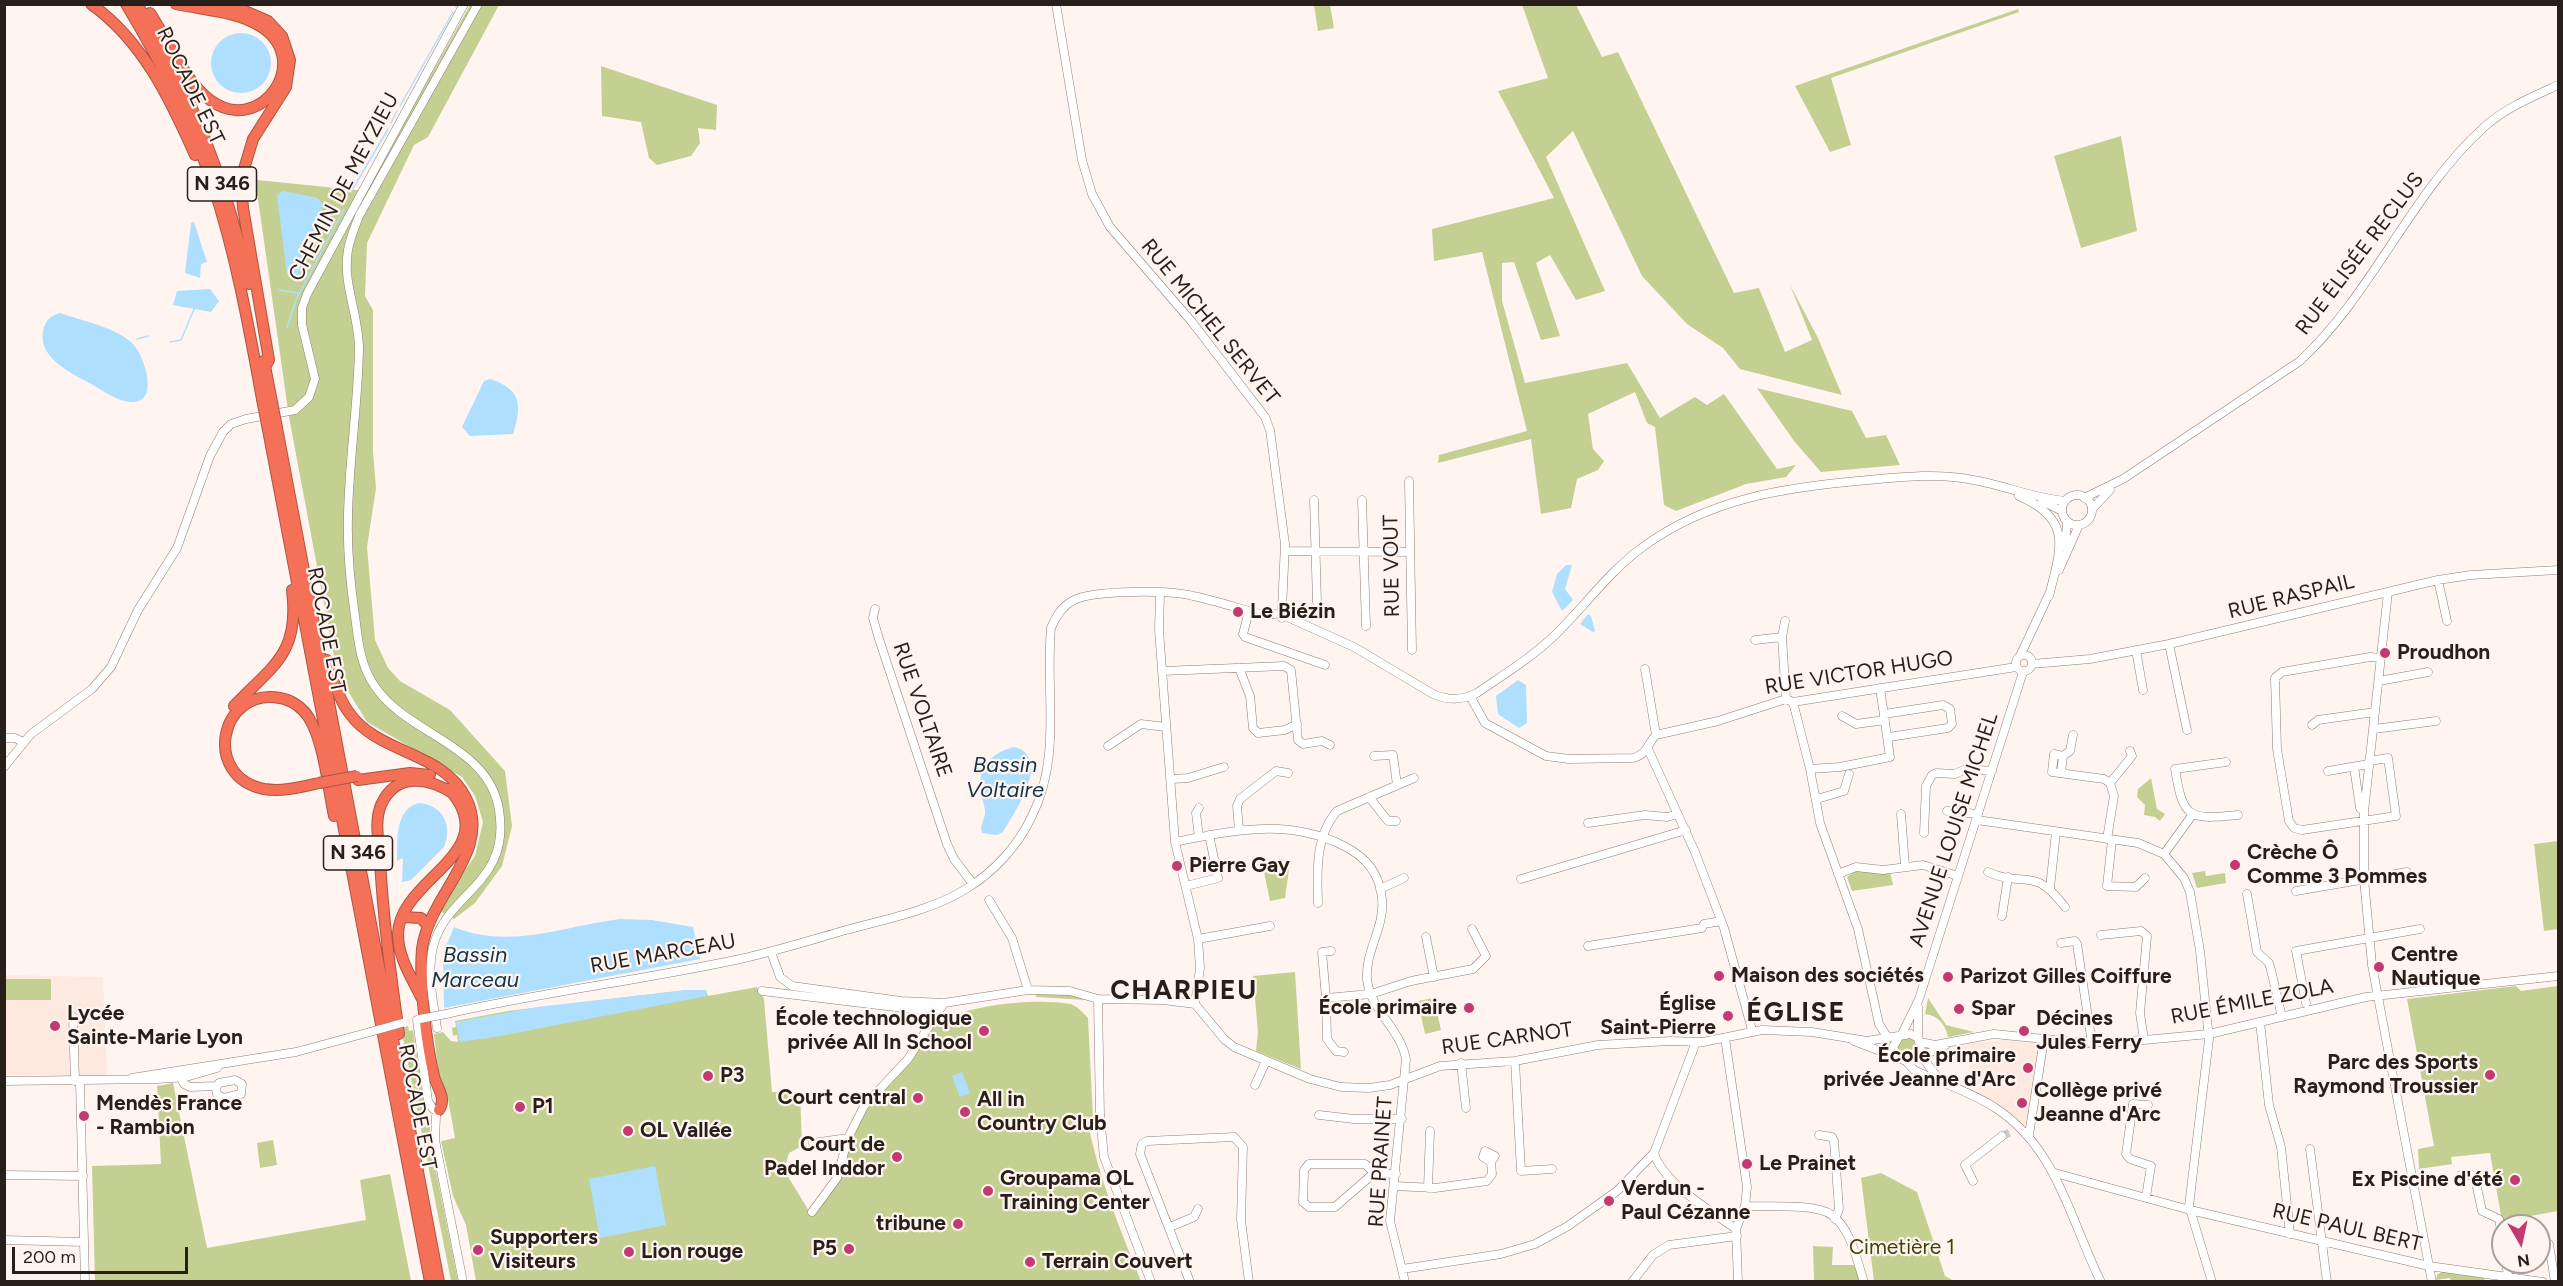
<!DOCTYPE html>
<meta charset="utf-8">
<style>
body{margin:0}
#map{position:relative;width:2563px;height:1286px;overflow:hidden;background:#fff4f0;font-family:Figtree,sans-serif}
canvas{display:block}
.frame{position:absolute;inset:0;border:6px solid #281f1b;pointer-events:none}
.north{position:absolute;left:2491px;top:1214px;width:60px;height:60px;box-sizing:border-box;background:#fff4f0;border:2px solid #a99f9b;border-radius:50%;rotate:171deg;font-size:16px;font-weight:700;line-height:24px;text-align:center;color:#281f1b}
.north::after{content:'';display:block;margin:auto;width:21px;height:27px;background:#c43a70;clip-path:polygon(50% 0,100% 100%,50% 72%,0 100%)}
.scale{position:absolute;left:12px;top:1247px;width:176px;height:27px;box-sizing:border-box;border:3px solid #281f1b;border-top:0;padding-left:8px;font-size:18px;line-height:21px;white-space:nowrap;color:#281f1b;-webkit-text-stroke:4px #fff4f0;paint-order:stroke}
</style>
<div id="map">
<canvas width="2563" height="1286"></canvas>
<div class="frame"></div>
<div class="north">N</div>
<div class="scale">200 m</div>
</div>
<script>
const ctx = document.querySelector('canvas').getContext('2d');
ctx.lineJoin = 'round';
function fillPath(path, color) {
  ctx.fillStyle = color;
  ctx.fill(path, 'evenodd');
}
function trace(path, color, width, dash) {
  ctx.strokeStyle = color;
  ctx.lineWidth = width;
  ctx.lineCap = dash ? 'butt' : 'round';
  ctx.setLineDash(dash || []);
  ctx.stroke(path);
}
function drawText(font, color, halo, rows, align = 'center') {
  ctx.font = font + ' Figtree,sans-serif';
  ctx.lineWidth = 4.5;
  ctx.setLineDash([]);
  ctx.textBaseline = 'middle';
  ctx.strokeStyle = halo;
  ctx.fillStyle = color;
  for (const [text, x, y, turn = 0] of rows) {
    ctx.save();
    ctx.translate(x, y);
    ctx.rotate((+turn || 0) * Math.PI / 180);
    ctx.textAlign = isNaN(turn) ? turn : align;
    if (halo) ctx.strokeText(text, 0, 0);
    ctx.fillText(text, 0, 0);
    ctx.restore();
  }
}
const built = new Path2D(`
 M5,975L103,977L107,1076L5,1075Z
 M2007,1040L2036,1043L2040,1048L2027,1127L1969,1085V1063L1947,1061V1050L1972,1043Z`);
const green = new Path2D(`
 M470,5H499L428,137L414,145L367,243L365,296L373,310V452L376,488L367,547L375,640L388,668L400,681L450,710L505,771L512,826L502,866L475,903L454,919L438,910L475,856L483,822L475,796L462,777L367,722L337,673L289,417L257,192V180L366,191Z
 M1314,5H1330L1334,28L1318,31Z
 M1522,5H1576L1602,57L1618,52L1734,293L1759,288L1785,352L1812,340L1790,285L1818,338L1842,395L1740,369L1723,348L1687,324L1642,276L1573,131L1546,157L1605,291L1576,300L1550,255L1536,263L1560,336L1541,340L1514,262L1502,263V301L1525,383L1627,363L1660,418L1695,397L1707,405L1724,394L1777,469L1796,465L1786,477L1746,484L1676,511L1664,505L1655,427L1647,423L1635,392L1588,414L1593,449L1604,461L1598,470L1577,479L1571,508L1541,514L1531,439L1438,463L1439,455L1527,431L1482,252L1434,261L1432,229L1554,198L1498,91L1548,78Z
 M2018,9L2019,12L1831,78L1851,145L1830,152L1795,86Z
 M601,66L717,105L716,130L698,128L700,143L691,156L657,165L649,158L641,122L602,116Z
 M2121,136L2137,231L2081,248L2054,156Z
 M1757,388L1852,411L1866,438L1886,435L1900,465L1821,472L1794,441Z
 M2151,778L2157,809L2165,814L2160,821L2155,817L2144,815L2145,805L2137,797L2138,789Z
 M2558,841V929L2544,931L2534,844Z
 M1290,862L1285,898L1270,901L1263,867Z
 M1856,871L1890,872L1893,885L1852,891L1847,877Z
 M2205,871L2206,876L2225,873L2226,883L2197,888L2192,873Z
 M1295,972L1301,1069L1256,1051L1258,1032L1253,976Z
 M5,979H51V1000H5Z
 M2516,986L2521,991L2558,986V1211L2502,1221L2490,1153L2451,1157L2452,1164L2419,1169L2418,1149L2434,1146L2407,999Z
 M757,987L764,999L772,1092H800L802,1146L789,1153L784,1170L812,1216L829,1196L840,1177L850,1139L861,1115L940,1015L946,1019C975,1004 1037,998 1070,1004C1078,1006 1083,1013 1088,1018L1093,1118L1087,1120C1099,1178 1119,1227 1141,1281H476L466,1225L453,1196L441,1141L455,1138L448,1099L439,1077L434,1034L443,1032L451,1041L458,1042L457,1035L453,1036L452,1028L456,1027L455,1021L508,1011L687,990H706L708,996Z
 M1036,994H1070L1087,1000L1036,997Z
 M1434,998L1441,1030L1425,1034L1418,1001Z
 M1928,998L1946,1025L1974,1032L1948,1037C1945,1024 1939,1016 1925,1014Z
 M408,1026L409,1031L413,1030L426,1115L430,1126L431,1146L458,1281H451L401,1028Z
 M1897 1048a10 10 0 1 1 20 0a10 10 0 1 1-20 0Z
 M173,1083L207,1248L366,1220L360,1180L390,1174L411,1281H95L92,1166L161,1164L157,1086Z
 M273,1140L277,1165L260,1168L257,1143Z
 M1881,1173L1917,1192L1945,1276L1954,1281H1874L1861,1178Z
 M1813,1246L1833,1247L1832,1265H1854L1860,1281H1814Z
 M2443,1271L2484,1278L2485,1281H2451L2450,1278L2436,1280L2437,1275Z`);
const water = new Path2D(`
 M211 63a30 30 0 1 1 60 0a30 30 0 1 1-60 0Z
 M283,191L318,198L323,206L298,276L292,278L287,275L277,195Z
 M194,222L207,262L201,264L200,278L185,273L191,223Z
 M210,289L219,301L211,312L173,305L177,291Z
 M60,313C82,321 115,327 132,343C144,354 161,404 131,402C118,402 104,391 93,385C73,374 34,357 44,327C47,319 52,315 60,313Z
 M490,379C522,389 522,406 513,434L470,436L462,427L484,381Z
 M1566,565H1572L1565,589L1573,600L1562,611L1552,592L1557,574Z
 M1588,614L1591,616L1595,631L1593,632L1580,624Z
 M1518,680L1526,685L1527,723L1519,728L1498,714L1496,696Z
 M1015,747C1052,758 1015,812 1003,832L997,835L982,833C979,824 986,819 985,810C984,802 980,795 980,787C979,765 995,751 1015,747Z
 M419,803C443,805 453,826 444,847L411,880L402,882L403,858L397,861C398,839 394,810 419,803Z
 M620,919L652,920L693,927L700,959L444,1008L443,953L454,927C509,950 564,926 620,919Z
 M687,990H706L707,996L500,1036L460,1042L456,1022L537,1007Z
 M962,1072L970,1093L960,1097L952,1076Z
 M655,1166L666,1225L600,1238L589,1179Z`);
const stream = new Path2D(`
 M456,7L457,4
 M400,106L453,12
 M391,123L397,111
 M351,192L388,129
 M279,290L299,293
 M287,328L296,300L344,209
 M137,339L148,336
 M170,342L181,340L195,307`);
const minorTunnel = new Path2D(`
 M2002,1136L2013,1131`);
const minor = new Path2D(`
 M1056,4L1082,160L1092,194L1110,227L1192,322L1265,417L1270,430L1285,544L1282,609L1285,614L1282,618
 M1409,481L1412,650
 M2062 510a15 15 0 1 1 30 0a15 15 0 1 1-30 0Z
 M2019,496C2073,519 2061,548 2049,596
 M2084,498L2123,479L2300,361C2373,293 2410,195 2483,128C2505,108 2532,97 2558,85
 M1314,500L1317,602
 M1362,500L1366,626
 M2042,501L2062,511
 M2092,509L2110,490
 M2065,547L2067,522
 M1285,551L1410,552
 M2059,570L2079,525
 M2438,580L2447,621
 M2388,592L2364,812V879L2372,965L2432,1282
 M1160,593L1159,630L1175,842L1198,939L1200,968L1195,1004
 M875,609L873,618L879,639L947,844L954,859L973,884
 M1249,611L1243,634L1245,637L1325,665
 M1285,616L1354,647L1433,694C1449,701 1461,700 1477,693C1503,675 1531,658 1554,636C1583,608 1607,574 1640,549C1708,498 1786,487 1868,480C1901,477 1935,473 1968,479C2001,484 2032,498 2065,501
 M1785,621L1782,637L1786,699
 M1755,640L1782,637
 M2169,644L2187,730
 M2136,650L2143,690
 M2016 663a8 8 0 1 1 16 0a8 8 0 1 1-16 0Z
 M2020,656L2050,592
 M2032,664L2090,659L2169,644L2438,580L2471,575L2558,570
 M1239,668L1250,696L1253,728L1258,733L1285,730L1297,724
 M1645,669L1656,735
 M1163,671L1284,666L1291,670L1298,740L1303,744L1322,741L1330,745
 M2379,681L2428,672
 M1470,696L1485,723L1546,756L1569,759L1633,758C1648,754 1647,744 1656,735L1718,721L1786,699L1793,702L2016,667
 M1793,702L1810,769L1820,823L1858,929L1879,1024L1888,1038
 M1884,714L1943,705L1950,709L1952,724L1948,728L1889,737
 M1842,716L1856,724L1885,720
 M2312,725L2318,720L2375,712
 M2374,729L2436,721
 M2073,735L2070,751L2063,756L2054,754L2052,772L2104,779L2110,783L2114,796L2107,839
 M4,738H15L23,742
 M1108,746L1141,724L1166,727
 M1648,749L1695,852L1724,928L1752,1030
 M1374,756L1393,755L1397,785
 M2369,761L2388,758L2396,816L2302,830L2294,828L2289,821L2277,749L2275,678L2282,672L2370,657L2381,658
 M2226,762L2175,769C2183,819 2189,820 2238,815
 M4,767L31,734L92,689L111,667L138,610L177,548L210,456L223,432L231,424L246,419L295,410L309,397L315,379L302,325V308L307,294L464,4
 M2354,767L2360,808L2364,811
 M1810,769L1840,767L1890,757L1880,688
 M2328,771L2369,764
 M2061,773L2063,756
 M1173,779L1188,778L1224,767
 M2110,783L2132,756L2130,751
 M1369,797L1388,821H1396
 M1817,799L1844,791L1849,774
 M1199,808L1196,813L1199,837
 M1947,811L1978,814
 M1901,814L1905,866
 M1977,820L2138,843L2164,854L2184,878L2190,892L2200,951L2209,1039L2189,1206L2212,1282
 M1588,823L1645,815L1667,817L1678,814
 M1239,830L1237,806L1240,799L1276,771L1288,773
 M1924,833L1926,786L1932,775L1936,773L1955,774L1966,769L1992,771
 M2112,840L2107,886L2136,887L2145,878
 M1175,842C1234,830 1288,818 1344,846C1366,857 1380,874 1382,899C1385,927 1365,951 1367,979C1370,1010 1400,1028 1406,1059L1390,1221L1405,1282
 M2164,854L2193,814
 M1988,872C2026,889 2032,864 2065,907
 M1838,874L1856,867L1883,870L1923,865L1958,876
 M1521,879L1686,830
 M1186,886L1218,878L1209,835
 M2050,888L2056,832
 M1380,889L1404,878
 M2296,891L2407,872
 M2247,894L2257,952L2269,963L2271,970L2282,1017
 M989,900L1012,938L1028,990
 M1318,903C1317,872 1315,836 1337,811L1414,778
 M2002,916L2008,877
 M2101,935L2141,931L2147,936L2140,1013L2144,1040
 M1426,937L1434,977
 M1198,939L1270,926
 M2061,943L2075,941L2077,944L2092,1044
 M1588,946L1702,928L1704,924L1721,921
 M771,952L780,977L792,986L901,1001L944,1003L1028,990L1070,991L1098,999L1163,1000L1195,1004
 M762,991L920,1010L942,1004
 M1326,998L1322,952L1331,951
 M1098,999L1100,1116L1104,1157L1151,1282
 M2306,1003L2296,951L2420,929
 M1195,1004L1224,1039L1234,1047L1310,1079L1341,1087L1369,1088L1390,1085L1440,1066L1515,1061L1598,1045L1670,1041L1703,1042L1762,1030L1812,1032L1867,1041L1911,1034L1918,1038L1921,1050L1914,1059L1906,1061L1854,1041
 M446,1014C543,992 643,980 740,959C776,951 811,940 846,930C886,919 930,911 966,889C994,872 1018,846 1032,816C1062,756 1045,692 1051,628C1056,616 1062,606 1074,600C1095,590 1169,590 1193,596C1217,601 1240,609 1264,615L1275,614
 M73,1017L75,1081
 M417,1020L428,1101L433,1109
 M2260,1022L2269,1105L2281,1147L2290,1234
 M437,1028C433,1002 427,973 433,947C447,891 511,885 499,810C489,744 406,735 374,685C360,665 358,639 355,616C350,582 347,549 348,516C349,460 358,404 359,349C359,315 342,283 348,250C350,238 355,227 359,216L478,4
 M1902,1034L1919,999L2023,672
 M1725,1038L1747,1187L1745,1206L1736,1229L1738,1282
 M1918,1038V1007
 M1920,1042L1935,1045L1994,1034L2084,1043L2144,1040L2209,1034L2366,997L2558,976
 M1344,1052L1336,1051L1327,1039L1326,998L1371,994L1411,981L1473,969L1486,956L1472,929
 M1919,1053L1938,1078
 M1919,1053H1929L1946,1045
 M1898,1058L1893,1047L1899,1037
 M1515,1061L1521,1171L1552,1169
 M1906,1061L1914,1070C1941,1083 1972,1092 1997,1109C2058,1150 2070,1220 2101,1282
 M1461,1063L1466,1108
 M132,1078L296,1052L370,1032
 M181,1078L184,1084L190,1087L217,1086
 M235,1080L242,1084L241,1094L223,1098L217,1094L216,1088L219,1083Z
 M4,1081L157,1079L186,1077L217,1068
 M80,1081L85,1282
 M1255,1085L1266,1061
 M1319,1115L1354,1119H1402
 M436,1116L435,1140L463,1282
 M1819,1135L1832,1137L1834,1141L1839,1209L1835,1219
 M2029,1135L2044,1039
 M813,1143L848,1138
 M2310,1149L2327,1282
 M1654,1153C1663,1183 1711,1211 1736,1229
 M1374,1173L1365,1164H1309L1304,1170L1303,1202L1309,1207H1335L1374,1173L1396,1174
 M2055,1173L2190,1210L2429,1266L2543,1282
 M4,1175L83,1176
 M2461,1175H2471L2475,1178L2482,1211L2499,1219L2503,1242
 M1973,1181L1965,1165L2002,1136
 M1394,1186L1435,1188L1487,1181L1492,1174L1491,1162L1483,1157L1485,1151L1495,1156L1491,1162
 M1428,1188L1430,1131
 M2146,1197L2151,1166L2130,1159L2126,1154L2133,1104L2148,1105
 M1745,1206C1766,1207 1815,1203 1832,1215C1851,1229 1857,1261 1864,1282
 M812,1212L837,1178L848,1138L864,1106L908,1059L944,1003
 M1170,1227L1194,1217L1198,1209
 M4,1240L84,1242
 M2545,1241L2549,1244L2555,1282
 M2506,1262L2508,1276
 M1402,1269L1501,1254L1535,1244L1568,1226L1617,1191L1654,1153L1696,1042
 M1190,1282L1140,1154L1142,1144L1147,1141L1234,1137L1243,1147L1241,1220L1249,1282
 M1632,1282L1653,1255L1669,1245L1737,1236`);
const highway = new Path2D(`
 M91,4C143,41 170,99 195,155
 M126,4C161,62 191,122 213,185C236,255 249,328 262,399
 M137,4C191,91 227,184 249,284
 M215,4L245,11L268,21L282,36L290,60L286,87L253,139L241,179L243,208L269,360L265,367
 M150,13C167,39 186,82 210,100C261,138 315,59 260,26C236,11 203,10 176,4
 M264,361L271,397
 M277,428L439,1282
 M268,430L430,1282
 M327,660C333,679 338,698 350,714C379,754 444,752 466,798C493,852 429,894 422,949C419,982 426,1042 434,1076C437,1088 447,1098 439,1110
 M234,706C273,665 300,654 292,590
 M358,780L410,773L430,775
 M319,783C301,787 282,792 264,789C202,777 219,687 280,698C292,700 303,708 309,718C324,742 328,788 334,816
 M402,917L421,918L427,925
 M422,999C412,978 398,958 398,934C399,878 506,853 449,789
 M399,1034C391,976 383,918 380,860C379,843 374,821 381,805C396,771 430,778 454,794`);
const minorBridge = new Path2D(`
 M420,1019L446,1014
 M370,1032L402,1023`);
const highwayBridge = new Path2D(`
 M271,397L277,428
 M262,399L268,430
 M319,783L357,776`);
const markers = [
 [1238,612,6,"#c43a70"],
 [2385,653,6,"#c43a70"],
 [2235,865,6,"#c43a70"],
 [1177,866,6,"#c43a70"],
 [2379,967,6,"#c43a70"],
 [1719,976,6,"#c43a70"],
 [1948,977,6,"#c43a70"],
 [1469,1008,6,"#c43a70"],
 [1959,1009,6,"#c43a70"],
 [1728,1016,6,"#c43a70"],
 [55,1026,6,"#c43a70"],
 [984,1031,6,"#c43a70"],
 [2024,1031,6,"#c43a70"],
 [2028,1068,6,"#c43a70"],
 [2490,1075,6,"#c43a70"],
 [708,1076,6,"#c43a70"],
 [918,1098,6,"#c43a70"],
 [2022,1103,6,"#c43a70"],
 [520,1107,6,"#c43a70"],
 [965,1112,6,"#c43a70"],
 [84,1116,6,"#c43a70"],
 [628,1131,6,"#c43a70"],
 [897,1157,6,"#c43a70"],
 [1747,1164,6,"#c43a70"],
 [2515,1180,6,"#c43a70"],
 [988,1191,6,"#c43a70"],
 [1609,1201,6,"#c43a70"],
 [958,1224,6,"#c43a70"],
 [849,1249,6,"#c43a70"],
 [478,1250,6,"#c43a70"],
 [629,1252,6,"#c43a70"],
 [1030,1262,6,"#c43a70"]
];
const shields = [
 [222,184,69],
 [358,853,69]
];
const shieldNames = [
 ["N 346",222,184],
 ["N 346",358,853]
];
const streetNames = [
 ["ROCADE EST",190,86,64],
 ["CHEMIN DE MEYZIEU",344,187,-62],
 ["RUE ÉLISÉE RECLUS",2360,254,-53],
 ["RUE MICHEL SERVET",1210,322,51],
 ["RUE VOUT",1392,566,-91],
 ["RUE RASPAIL",2291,597,-14],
 ["ROCADE EST",326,630,79],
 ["RUE VICTOR HUGO",1859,673,-9],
 ["RUE VOLTAIRE",922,710,71],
 ["AVENUE LOUISE MICHEL",1954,830,-72],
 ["RUE MARCEAU",663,954,-10],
 ["RUE ÉMILE ZOLA",2252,1002,-11],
 ["RUE CARNOT",1507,1039,-8],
 ["ROCADE EST",417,1107,79],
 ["RUE PRAINET",1381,1162,-86],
 ["RUE PAUL BERT",2347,1228,13]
];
const poiNames = [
 ["Le Biézin",1250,612],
 ["Proudhon",2397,653],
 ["Crèche Ô",2247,853],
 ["Comme 3 Pommes",2247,877],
 ["Pierre Gay",1189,866],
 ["Centre",2391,955],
 ["Nautique",2391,979],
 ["Maison des sociétés",1731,976],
 ["Parizot Gilles Coiffure",1960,977],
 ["Église",1716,1004,"right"],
 ["Saint-Pierre",1716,1028,"right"],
 ["École primaire",1457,1008,"right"],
 ["Spar",1971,1009],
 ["Lycée",67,1014],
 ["Sainte-Marie Lyon",67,1038],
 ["École technologique",972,1019,"right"],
 ["privée All In School",972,1043,"right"],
 ["Décines",2036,1019],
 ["Jules Ferry",2036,1043],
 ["École primaire",2016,1056,"right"],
 ["privée Jeanne d'Arc",2016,1080,"right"],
 ["Parc des Sports",2478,1063,"right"],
 ["Raymond Troussier",2478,1087,"right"],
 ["P3",720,1076],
 ["Collège privé",2034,1091],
 ["Jeanne d'Arc",2034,1115],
 ["Court central",906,1098,"right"],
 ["All in",977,1100],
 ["Country Club",977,1124],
 ["Mendès France",96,1104],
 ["- Rambion",96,1128],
 ["P1",532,1107],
 ["OL Vallée",640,1131],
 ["Court de",885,1145,"right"],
 ["Padel Inddor",885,1169,"right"],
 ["Le Prainet",1759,1164],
 ["Groupama OL",1000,1179],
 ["Training Center",1000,1203],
 ["Ex Piscine d'été",2503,1180,"right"],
 ["Verdun -",1621,1189],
 ["Paul Cézanne",1621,1213],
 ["tribune",946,1224,"right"],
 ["Supporters",490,1238],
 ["Visiteurs",490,1262],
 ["P5",837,1249,"right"],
 ["Lion rouge",641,1252],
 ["Terrain Couvert",1042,1262]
];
const parkNames = [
 ["Cimetière 1",1902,1248]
];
const waterNames = [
 ["Bassin",1005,766],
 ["Voltaire",1005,791],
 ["Bassin",475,956],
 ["Marceau",475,981]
];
const districtNames = [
 ["CHARPIEU",1184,991],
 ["ÉGLISE",1796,1013]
];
fillPath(built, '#fee9e1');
fillPath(green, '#c4d092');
fillPath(water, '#afdffe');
trace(stream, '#afdffe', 1.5);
trace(minorTunnel, '#d4c9c5', 8, [8, 4]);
trace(minor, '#937c72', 9);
trace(highway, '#ad5443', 12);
trace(minor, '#fff', 8);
trace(highway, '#f47158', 10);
trace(minorBridge, '#937c72', 9, []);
trace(highwayBridge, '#ad5443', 12, []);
trace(minorBridge, '#fff', 8);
trace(highwayBridge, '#f47158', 10);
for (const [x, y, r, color] of markers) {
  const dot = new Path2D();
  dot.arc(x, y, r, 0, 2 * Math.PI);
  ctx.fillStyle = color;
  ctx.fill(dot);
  trace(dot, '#fff4f0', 2);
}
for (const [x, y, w] of shields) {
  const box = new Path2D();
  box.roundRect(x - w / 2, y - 17, w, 34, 4.5);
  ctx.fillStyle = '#fff4f0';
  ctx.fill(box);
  trace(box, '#281f1b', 1.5);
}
drawText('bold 20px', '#281f1b', null, shieldNames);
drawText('21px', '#281f1b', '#fff4f0', streetNames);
drawText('bold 21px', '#281f1b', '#fff4f0', poiNames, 'left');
drawText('21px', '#3d4503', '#fff4f0', parkNames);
drawText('italic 22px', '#0f3549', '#fff4f0', waterNames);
ctx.letterSpacing = '1.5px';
drawText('bold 27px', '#281f1b', '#fff4f0', districtNames);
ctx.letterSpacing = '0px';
</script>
